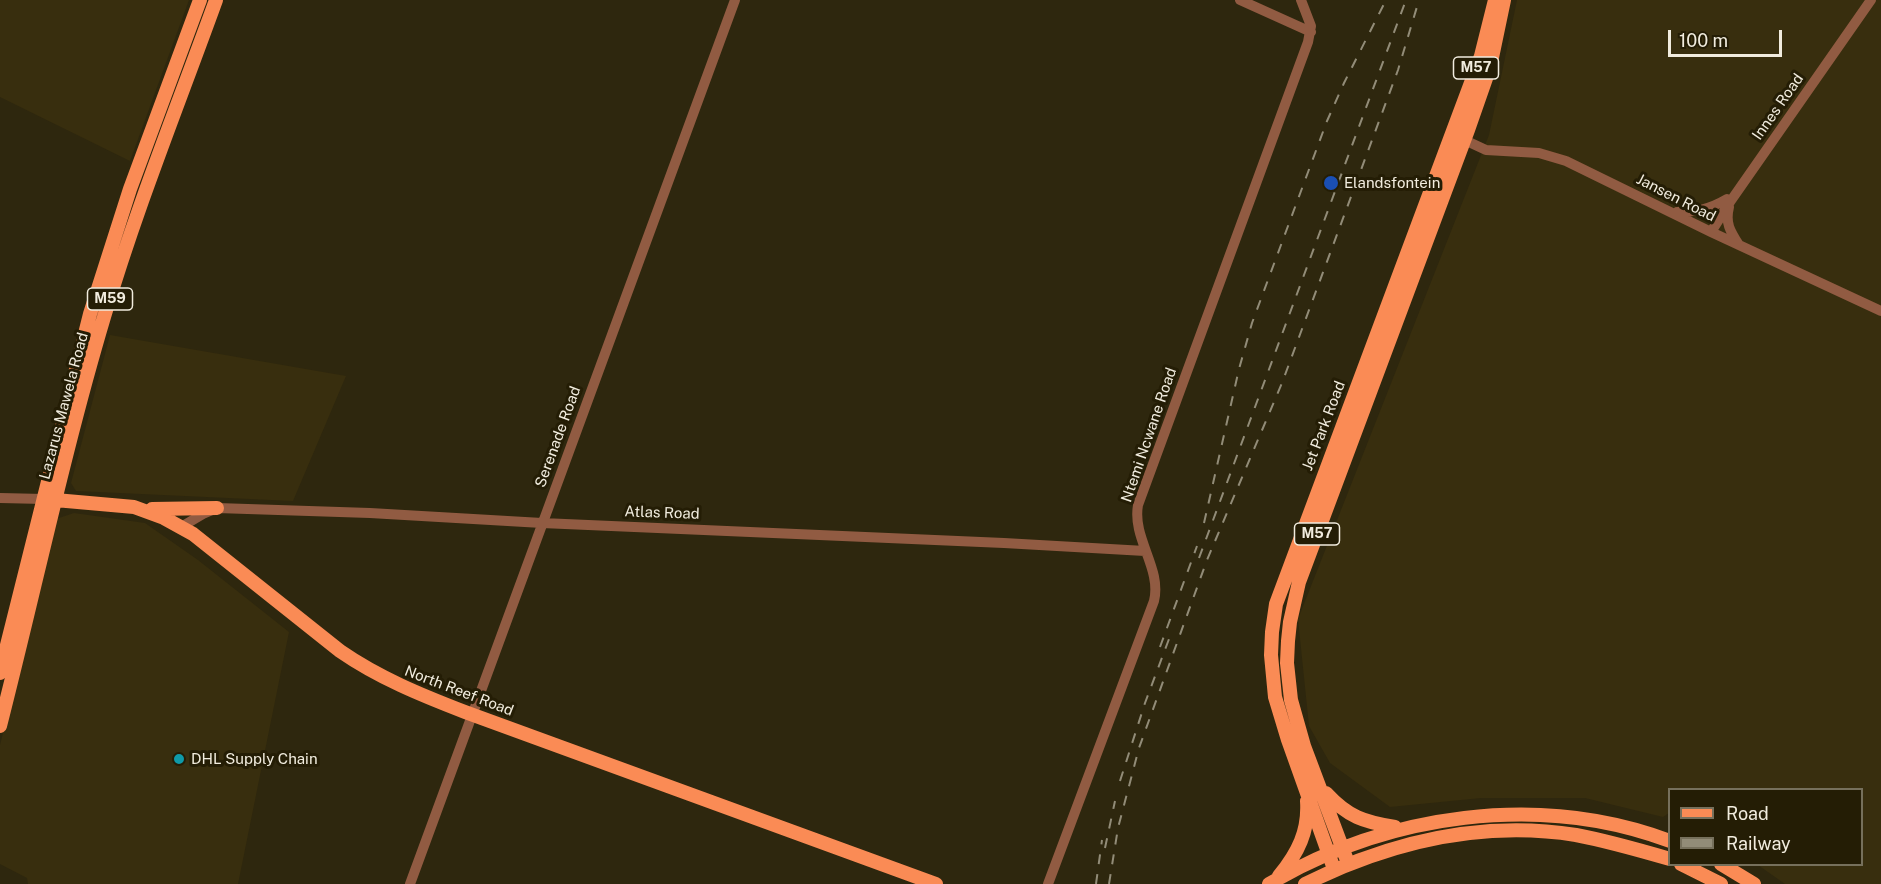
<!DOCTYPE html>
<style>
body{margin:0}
#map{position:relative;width:1881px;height:884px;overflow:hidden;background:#2e270e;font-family:"Public Sans",sans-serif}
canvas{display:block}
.legend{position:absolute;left:1668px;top:788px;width:195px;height:78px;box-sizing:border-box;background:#241d05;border:2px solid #76705c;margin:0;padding:8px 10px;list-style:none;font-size:18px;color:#f1ecde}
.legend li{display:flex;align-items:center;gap:12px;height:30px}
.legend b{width:30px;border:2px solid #76705c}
.scale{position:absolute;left:1668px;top:30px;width:114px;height:27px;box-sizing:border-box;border:3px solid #f1ecde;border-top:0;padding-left:8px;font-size:18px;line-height:21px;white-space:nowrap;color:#f1ecde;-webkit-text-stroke:4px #241d05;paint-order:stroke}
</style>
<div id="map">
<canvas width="1881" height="884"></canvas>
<ul class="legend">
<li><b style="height:8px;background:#fa8b55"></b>Road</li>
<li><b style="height:8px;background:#928c78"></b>Railway</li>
</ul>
<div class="scale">100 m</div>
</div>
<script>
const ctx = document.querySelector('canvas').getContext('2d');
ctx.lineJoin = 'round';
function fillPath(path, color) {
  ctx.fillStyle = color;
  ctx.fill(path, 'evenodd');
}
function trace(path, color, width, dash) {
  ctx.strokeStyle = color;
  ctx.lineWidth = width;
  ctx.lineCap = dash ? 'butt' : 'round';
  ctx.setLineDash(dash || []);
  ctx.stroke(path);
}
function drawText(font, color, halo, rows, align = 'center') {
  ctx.font = font + ' "Public Sans",sans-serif';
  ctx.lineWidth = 6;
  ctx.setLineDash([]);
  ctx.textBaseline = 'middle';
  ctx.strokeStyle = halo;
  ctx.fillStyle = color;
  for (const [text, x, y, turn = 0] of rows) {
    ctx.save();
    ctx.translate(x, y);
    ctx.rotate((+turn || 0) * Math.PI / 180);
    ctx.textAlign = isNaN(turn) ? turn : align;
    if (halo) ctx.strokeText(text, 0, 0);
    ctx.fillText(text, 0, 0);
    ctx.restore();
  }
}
const built = new Path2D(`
 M0,0H189L130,161L0,97Z
 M1517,0H1881V884H1785L1758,865L1862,864V790H1670L1669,813L1663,817L1585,798H1481L1390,807L1330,763L1309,726L1298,619L1489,135Z
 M110,335L346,376L293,501L76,491L71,483Z
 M74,513L145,523L198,560L289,632L238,884H28L27,878L0,864V745L56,519Z`);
const minor = new Path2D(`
 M1240,0L1311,32
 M1458,137L1486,150L1539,153L1566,161L1711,232L1881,311
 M1729,207C1725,223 1730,231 1739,245
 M1677,212C1696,212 1710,209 1727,199
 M1711,232L1730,202L1871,0
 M0,498L44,499
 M181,527L203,514L217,508L370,513L542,523L1004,543L1145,551
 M410,884L735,0
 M1048,884L1154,601C1162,568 1132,539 1138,505L1308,42L1311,26L1301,0`);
const major = new Path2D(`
 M44,499L134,507L164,518L193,534L340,651C379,678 421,695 465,712L936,884
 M152,509L217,508
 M0,673L90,314L130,189L200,0
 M0,726C35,589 64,451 104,317C136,209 178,105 216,0
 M1326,793C1348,817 1364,822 1395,827
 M1348,863L1304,746L1291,700L1287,663L1288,641L1290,622L1299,582L1468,130L1490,67L1504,0
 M1681,864L1721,884
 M1721,864L1754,884
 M1334,869L1288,740L1275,697L1271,655L1272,632L1276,604L1481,56L1495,0
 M1279,876C1298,853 1309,831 1307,801
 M1269,884C1387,814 1539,792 1670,841
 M1305,884C1390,842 1480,820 1576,835C1608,841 1639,850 1670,859`);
const rail = new Path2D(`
 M1204,523L1239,369L1252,323L1327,121L1344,83L1386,0
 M1199,558L1406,0
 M1160,647L1197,546
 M1120,781L1145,703L1169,639
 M1105,848L1115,801
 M1096,884L1102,840
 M1109,884L1118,828L1139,748L1207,560L1282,383L1398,70L1419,0`);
const markers = [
 [1331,183,8,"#1a4fb4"],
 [179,759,6,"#0f9aa8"]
];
const shields = [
 [1476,68,45],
 [110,299,45],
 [1317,534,45]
];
const shieldNames = [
 ["M57",1476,68],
 ["M59",110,299],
 ["M57",1317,534]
];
const streetNames = [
 ["Innes Road",1778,107,-55],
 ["Jansen Road",1676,198,27],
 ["Lazarus Mawela Road",64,406,-75],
 ["Jet Park Road",1324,426,-69],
 ["Ntemi Ncwane Road",1149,435,-71],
 ["Serenade Road",558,437,-70],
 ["Atlas Road",662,513,2],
 ["North Reef Road",459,691,21]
];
const poiNames = [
 ["Elandsfontein",1344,183],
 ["DHL Supply Chain",191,759]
];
fillPath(built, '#382e0e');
trace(minor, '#915b42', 10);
trace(major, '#fa8b55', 14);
trace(rail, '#928c78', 2, [10, 10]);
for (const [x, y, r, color] of markers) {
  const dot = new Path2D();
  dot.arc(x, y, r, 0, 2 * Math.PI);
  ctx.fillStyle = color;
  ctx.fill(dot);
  trace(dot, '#241d05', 2);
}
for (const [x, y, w] of shields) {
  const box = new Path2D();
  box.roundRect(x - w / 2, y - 11, w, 22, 4.5);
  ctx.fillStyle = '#241d05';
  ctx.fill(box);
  trace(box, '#f1ecde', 1.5);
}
drawText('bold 14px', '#f1ecde', null, shieldNames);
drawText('15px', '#f1ecde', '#241d05', streetNames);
drawText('15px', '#f1ecde', '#241d05', poiNames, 'left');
</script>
